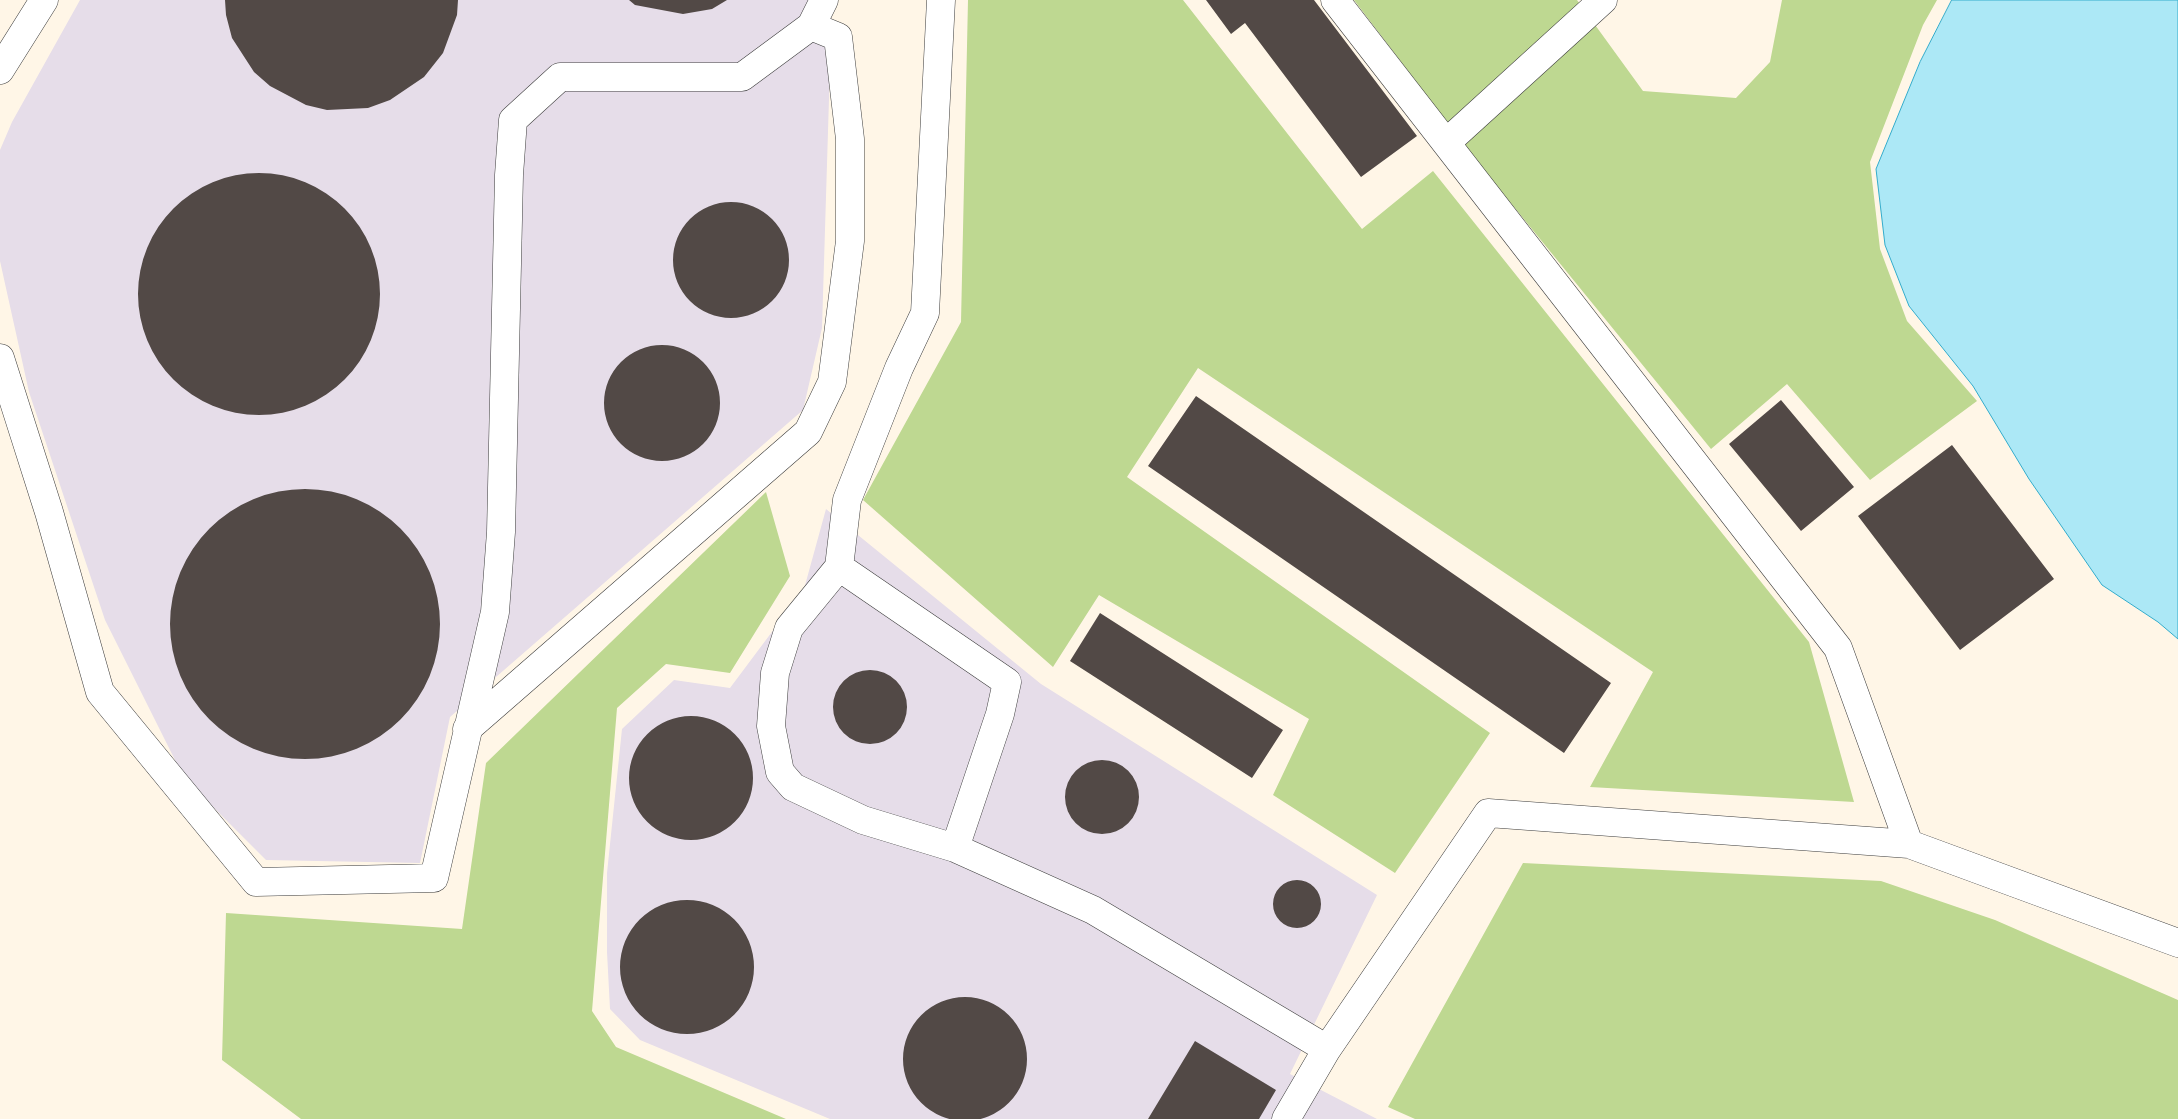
<!DOCTYPE html>
<style>
body{margin:0}
canvas{display:block;background:#fff6e7}
</style>
<canvas width="2178" height="1119"></canvas>
<script>
const ctx = document.querySelector('canvas').getContext('2d');
ctx.lineJoin = 'round';
function fillPath(path, color) {
  ctx.fillStyle = color;
  ctx.fill(path, 'evenodd');
}
function trace(path, color, width, dash) {
  ctx.strokeStyle = color;
  ctx.lineWidth = width;
  ctx.lineCap = dash ? 'butt' : 'round';
  ctx.setLineDash(dash || []);
  ctx.stroke(path);
}
const industrial = new Path2D(`
 M80,0H832L822,328L803,410L450,717L420,863L266,860L184,778L105,620L29,392L0,261V150L12,122Z
 M826,509L1041,684L1377,895L1290,1074L1377,1119H830L640,1040L610,1009L607,952V873L622,729L674,680L730,688L804,589Z`);
const forest = new Path2D(`
 M968,0H1183L1362,229L1433,171L1809,642L1854,802L1590,787L1653,672L1198,368L1127,477L1490,733L1395,873L1273,795L1309,719L1099,595L1053,667L863,500L961,322Z
 M1354,0H1577L1643,91L1736,98L1770,62L1782,0H1937L1923,25L1870,162L1880,249L1907,321L1977,401L1870,480L1787,384L1711,449L1470,153Z
 M766,492L790,576L730,673L666,664L617,708L592,1011L616,1047L786,1119H301L222,1060L226,913L462,929L486,763Z
 M1523,863L1881,881L1995,920L2178,1000V1119H1415L1388,1107Z`);
const water = new Path2D(`
 M1952,0H2178V639L2158,622L2102,585L2029,479L1973,386L1909,306L1885,245L1876,169L1920,62Z`);
const building = new Path2D(`
 M225,0H458L457,15L443,53L424,77L390,100L368,108L327,110L306,105L270,86L254,72L232,38L226,15Z
 M629,0H727L712,9L683,14L635,5Z
 M1206,0H1314L1417,136L1361,177L1245,23L1231,34Z
 M138 294a121 121 0 1 1 242 0a121 121 0 1 1-242 0Z
 M673 260a58 58 0 1 1 116 0a58 58 0 1 1-116 0Z
 M604 403a58 58 0 1 1 116 0a58 58 0 1 1-116 0Z
 M1196,396L1611,683L1564,753L1148,466Z
 M1781,400L1854,487L1801,531L1729,444Z
 M1952,445L2054,579L1960,650L1858,516Z
 M170 624a135 135 0 1 1 270 0a135 135 0 1 1-270 0Z
 M1100,613L1283,730L1252,778L1070,661Z
 M833 707a37 37 0 1 1 74 0a37 37 0 1 1-74 0Z
 M629 778a62 62 0 1 1 124 0a62 62 0 1 1-124 0Z
 M1065 797a37 37 0 1 1 74 0a37 37 0 1 1-74 0Z
 M1273 904a24 24 0 1 1 48 0a24 24 0 1 1-48 0Z
 M620 967a67 67 0 1 1 134 0a67 67 0 1 1-134 0Z
 M903 1059a62 62 0 1 1 124 0a62 62 0 1 1-124 0Z
 M1195,1041L1276,1090L1259,1119H1148Z`);
const minor = new Path2D(`
 M1335,0L1838,648L1909,844
 M0,70L44,0
 M1446,143L1603,0
 M0,358L49,512L100,692L256,882L434,878L495,612L501,532L509,175L513,120L560,77H742L811,26L824,0
 M839,567L847,500L899,368L925,313L941,0
 M467,729L808,432L832,382L850,241V139L838,37L811,26
 M955,848L863,820L793,787L780,772L771,726L775,673L789,628L839,567L1007,682L1000,714L955,848L1093,910L1327,1049
 M1286,1119L1327,1049L1488,813L1909,844L2178,943`);
fillPath(industrial, '#e6dde9');
fillPath(forest, '#bed891');
fillPath(water, '#ace8f6');
trace(water, '#33accc', 1);
fillPath(building, '#524946');
trace(minor, '#3d3d3d', 29);
trace(minor, '#fff', 28);
</script>
